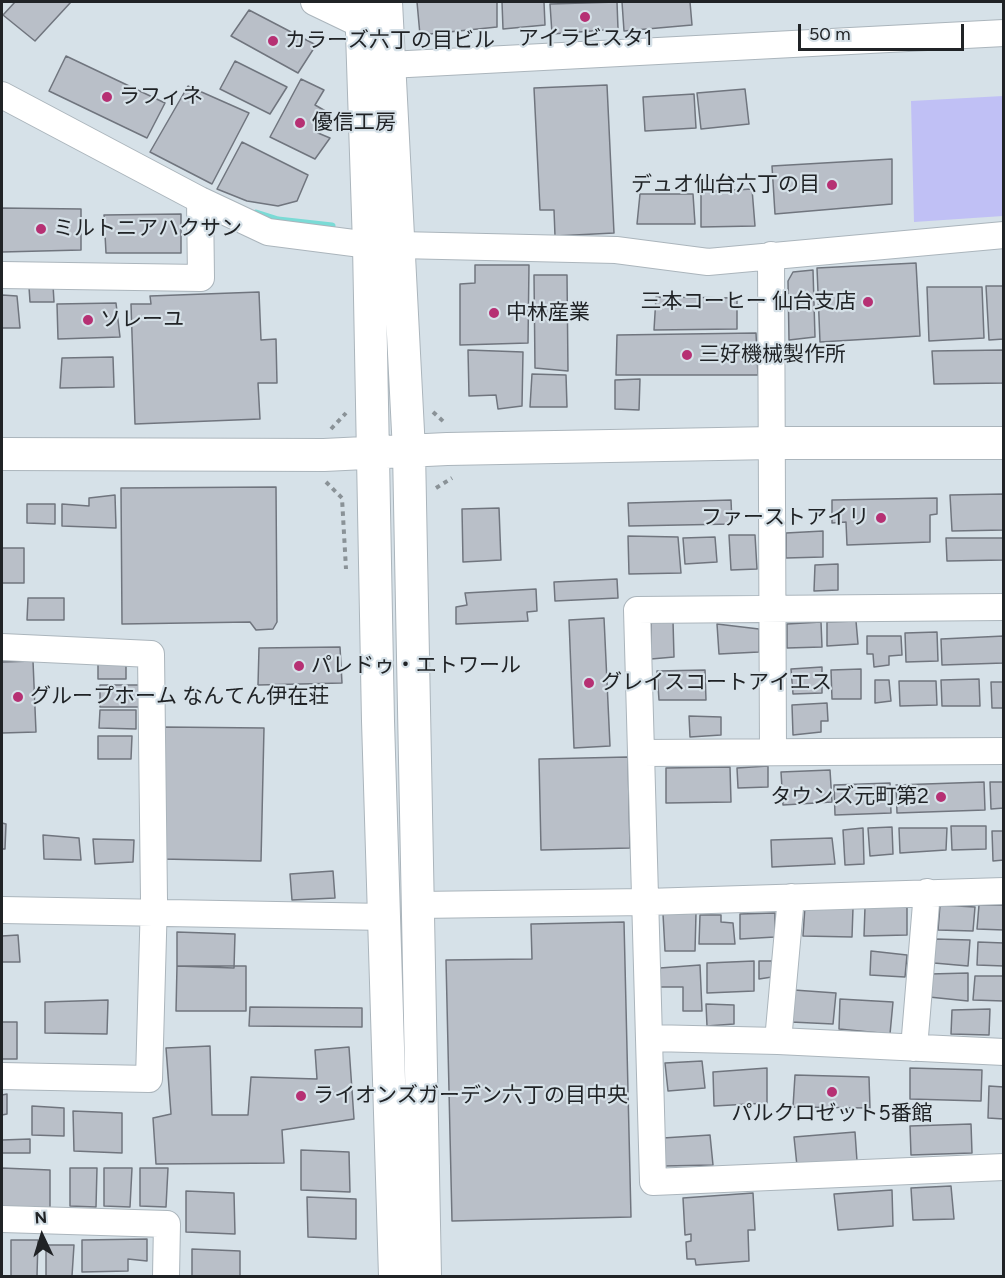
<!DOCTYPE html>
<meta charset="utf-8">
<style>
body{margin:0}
#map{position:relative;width:1005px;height:1278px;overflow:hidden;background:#d6e1e8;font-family:Figtree,sans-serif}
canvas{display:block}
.frame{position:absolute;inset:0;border:3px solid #202326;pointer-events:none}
.north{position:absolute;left:12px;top:1206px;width:60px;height:60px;-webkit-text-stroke:4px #d6e1e8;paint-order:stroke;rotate:356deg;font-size:16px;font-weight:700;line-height:24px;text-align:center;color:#202326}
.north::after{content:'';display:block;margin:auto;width:21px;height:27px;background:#202326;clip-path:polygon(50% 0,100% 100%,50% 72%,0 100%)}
.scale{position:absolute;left:798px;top:24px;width:166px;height:27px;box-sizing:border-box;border:3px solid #202326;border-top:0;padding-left:8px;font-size:18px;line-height:21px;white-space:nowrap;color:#202326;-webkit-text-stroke:4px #d6e1e8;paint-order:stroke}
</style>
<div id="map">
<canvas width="1005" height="1278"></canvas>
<div class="frame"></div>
<div class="north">N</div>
<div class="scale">50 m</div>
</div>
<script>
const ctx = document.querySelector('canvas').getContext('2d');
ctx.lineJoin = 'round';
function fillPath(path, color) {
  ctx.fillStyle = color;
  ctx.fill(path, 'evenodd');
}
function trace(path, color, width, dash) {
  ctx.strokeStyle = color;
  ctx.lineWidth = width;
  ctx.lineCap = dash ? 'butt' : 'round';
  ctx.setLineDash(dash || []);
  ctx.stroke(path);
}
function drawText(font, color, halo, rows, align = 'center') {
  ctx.font = font + ' Figtree,"Noto Sans JP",sans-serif';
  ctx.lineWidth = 4.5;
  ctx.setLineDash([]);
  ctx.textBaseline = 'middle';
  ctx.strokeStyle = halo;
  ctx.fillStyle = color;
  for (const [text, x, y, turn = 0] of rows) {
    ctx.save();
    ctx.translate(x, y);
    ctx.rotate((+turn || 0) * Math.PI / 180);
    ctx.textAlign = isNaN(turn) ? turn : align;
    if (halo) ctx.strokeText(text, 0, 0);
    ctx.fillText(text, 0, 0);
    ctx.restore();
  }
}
const green = new Path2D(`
 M1003,96V216L914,222L911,101Z`);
const stream = new Path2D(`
 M256,213L278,220L332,226`);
const building = new Path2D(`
 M15,2H71L35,41L3,15Z
 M417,2H497V27L420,35Z
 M502,2H544L545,25L503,29Z
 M617,2L618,29L552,34L550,4Z
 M622,2H690L692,25L624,31Z
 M249,10L316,45L298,73L231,36Z
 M66,56L165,103L147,138L49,91Z
 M235,61L287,87L270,114L220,89Z
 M301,79L324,90L315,105L329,113L318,133L330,138L315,159L270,137Z
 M607,85L614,233L555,236L554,210H540L534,88Z
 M188,86L249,113L212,184L150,152Z
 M745,89L749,124L701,129L697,93Z
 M694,94L696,128L645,131L643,97Z
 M242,142L308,175L297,201L278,206L247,201L217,189Z
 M892,159V204L775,214L772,166Z
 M752,189L755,226L701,227V192Z
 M640,194H693L695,224H637Z
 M2,208L81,209V250L2,252Z
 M181,214V253H106L104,215Z
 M916,263L920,336L820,342L817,268Z
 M475,265H529L528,343L460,345V284L475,283Z
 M813,270L815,337L789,340L788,281L793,272Z
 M534,275H567L568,371L535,368Z
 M53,285L54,302H30L29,287Z
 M986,286H1004V339L989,340Z
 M927,287H982L984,338L929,341Z
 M259,292L261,340L276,339L277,383H258L260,419L135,424L131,304H151L150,296Z
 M2,295L17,296L20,328H2Z
 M656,297L737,298V329L654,330Z
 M116,303L120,337L58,339L57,304Z
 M756,333L758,375H616L617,335Z
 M468,350L523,352L522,406L498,409L496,395L469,396Z
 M1004,350V383L934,384L932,351Z
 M113,357L114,387L60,388L62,358Z
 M532,374L566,375L567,407H530Z
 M640,379L639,410L615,409V380Z
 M276,487L277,622L273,629L256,630L250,622L122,624L121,488Z
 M1004,494V530L952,531L950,495Z
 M115,495L116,528L62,526V504L89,506V498Z
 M937,498V514L930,515V542L847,545L846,522L832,523V500Z
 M731,500L732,524L629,526L628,503Z
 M27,504H55V524L27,523Z
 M499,508L501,560L463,562L462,509Z
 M823,531V557L786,558V533Z
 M729,535H755L757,569L731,570Z
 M628,536L678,537L681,573L629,574Z
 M715,537L717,562L685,564L683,538Z
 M946,538H1004V560L947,561Z
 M2,548H24V583H2Z
 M838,564V590L814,591L815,565Z
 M617,579L618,598L555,601L554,582Z
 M536,589L537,611L527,612L528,621L456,624V607L467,605L465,593Z
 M28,598H64V620H27Z
 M604,618L610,746L574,748L569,620Z
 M673,621L674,657L651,659V622Z
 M856,621L858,644L827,646V622Z
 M821,622L822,647L787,648V624Z
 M717,624L759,629V652L719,654Z
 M937,632L938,661L906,662L905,633Z
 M867,636H901L902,655L889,656V665L874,667L873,654H867Z
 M1004,636V663L942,665L941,639Z
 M340,647L342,683L258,685L259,648Z
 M98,660H126V679H98Z
 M33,661L36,732L2,733V662Z
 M822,667V693L793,694L791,669Z
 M861,669V699H832L831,670Z
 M705,670L706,700H659L657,671Z
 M979,679L980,706H942L941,680Z
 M875,680H889L891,701L875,703Z
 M899,681H936L937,705L900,706Z
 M991,682H1004V708H992Z
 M100,685H142L141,707H100Z
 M827,703L828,721H821V732L793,735L792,705Z
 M100,710H136V729L99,728Z
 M689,716L721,717V735L690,737Z
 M163,727L264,728L261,861L161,859Z
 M98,736H132L131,759H98Z
 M628,757L630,848L541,850L539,759Z
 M768,766V787L738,788L737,768Z
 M730,767L731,802L666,803V768Z
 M830,770L832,802L783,805L781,772Z
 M984,782L985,810L897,813L896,785Z
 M990,782H1004V808L991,809Z
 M890,783L891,813L835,815L834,785Z
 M2,823L6,824L5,849H2Z
 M951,826H986V849L952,850Z
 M892,827L893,854L870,856L868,828Z
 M863,828L864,864L845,865L843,830Z
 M899,828H947L946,850L900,853Z
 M992,831H1004V860L993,861Z
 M43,835L79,838L81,860L44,859Z
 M832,838L835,864L772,867L771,840Z
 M93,839L134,840L133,862L95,864Z
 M333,871L335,898L292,900L290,874Z
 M940,905L975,907L973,931L938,930Z
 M979,905H1004V930L977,929Z
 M805,906L853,908L852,937L803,936Z
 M907,906V935L864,936L865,907Z
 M696,913L695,951H665L663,914Z
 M775,913V937L740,939V914Z
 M700,915H721V922L733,923L735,944H699Z
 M624,922L631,1217L452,1221L446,960L532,959L531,924Z
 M177,932L235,934L234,968L177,966Z
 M18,935L20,962H2V936Z
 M935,939L970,940L968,966L934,963Z
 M978,942L1004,943V966L977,965Z
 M871,951L907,955L905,977L870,975Z
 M754,961V991L707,993V963Z
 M759,961H772V977L759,979Z
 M700,965L702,1011H683V987H660V968Z
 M177,966H246V1011H176Z
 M968,973V1001L929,997L930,974Z
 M975,976H1004V1001L973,1000Z
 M794,990L836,993L833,1024L791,1022Z
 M840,999L893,1002L890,1034L839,1029Z
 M108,1000L107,1034L45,1033V1002Z
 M706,1004L734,1005V1024L707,1026Z
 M250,1007L362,1008V1027L249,1026Z
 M990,1009L989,1035L951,1034L952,1010Z
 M2,1022H17V1059H2Z
 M210,1046L212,1115H248L251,1077L317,1079L315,1050L349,1047L354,1119L282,1130L284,1163L156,1164L153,1118L171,1114L166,1048Z
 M702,1061L705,1088L668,1091L665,1063Z
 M767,1068V1103L714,1106L713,1072Z
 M910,1068L982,1070L981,1101L910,1099Z
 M795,1075L869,1077L870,1108L793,1107Z
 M989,1086L1004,1087V1119L988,1118Z
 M7,1094V1114L2,1115V1095Z
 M32,1106L64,1108V1136L32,1135Z
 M73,1111L122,1113V1153L74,1151Z
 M971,1124L972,1153L911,1155L910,1126Z
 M855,1132L857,1161L797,1166L794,1137Z
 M710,1135L713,1165L664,1166L663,1138Z
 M30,1139V1153H2V1140Z
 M301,1150L349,1152L350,1192L301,1190Z
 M2,1168L50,1170V1210L2,1208Z
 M70,1168H97L96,1207L70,1206Z
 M104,1168H132L130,1207L104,1206Z
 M140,1168H168L166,1207L140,1206Z
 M951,1186L954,1219L913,1220L911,1188Z
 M892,1190L893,1226L838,1230L834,1194Z
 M186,1191L234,1193L235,1234L186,1232Z
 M753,1193L755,1230H748L749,1261L696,1265L695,1259H687L686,1242L691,1241V1234L685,1235L683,1198Z
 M307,1197L356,1199V1239L308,1237Z
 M147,1239V1261L128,1259V1271L82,1272V1240Z
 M11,1240H38L37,1276H11Z
 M46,1245H74L72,1276H46Z
 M192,1249L240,1251V1276H192Z`);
const path = new Path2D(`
 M433,412L445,423
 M331,429L346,413
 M326,482L342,498L346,569
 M436,488L452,478`);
const minor = new Path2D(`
 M314,2L362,25
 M389,65L1004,33
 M2,95L200,200L268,232L369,245
 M399,245L616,250L708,262L1004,235
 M771,255L773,752
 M2,275L201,278L200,200
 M1004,607L637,610L653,1182L1004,1167
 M2,647L151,654L154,900L149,1079L2,1076
 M641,753L1004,751
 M417,905L646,902L1004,891
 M2,910L386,917
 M650,1038L778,1041L1004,1052
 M778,1041L791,897
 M914,1048L927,892
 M2,1219L167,1224L166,1276`);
const tertiary = new Path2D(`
 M361,2L369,245L378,721L395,1276
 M386,2L409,451L425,1276
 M2,454L324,455L447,449L773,443H1004`);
const markers = [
 [585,17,6,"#b63073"],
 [273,41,6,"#b63073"],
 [107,97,6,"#b63073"],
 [300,123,6,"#b63073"],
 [832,185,6,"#b63073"],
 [41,229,6,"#b63073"],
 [868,302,6,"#b63073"],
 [494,313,6,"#b63073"],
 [88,320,6,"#b63073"],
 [687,355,6,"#b63073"],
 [881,518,6,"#b63073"],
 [299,666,6,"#b63073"],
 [589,683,6,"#b63073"],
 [18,697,6,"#b63073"],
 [941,797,6,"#b63073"],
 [832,1092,6,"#b63073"],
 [301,1096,6,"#b63073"]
];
const poiNames = [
 ["アイラビスタ1",585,39,"center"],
 ["カラーズ六丁の目ビル",285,41],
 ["ラフィネ",119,97],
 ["優信工房",312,123],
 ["デュオ仙台六丁の目",820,185,"right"],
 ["ミルトニアハクサン",53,229],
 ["三本コーヒー 仙台支店",856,302,"right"],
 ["中林産業",506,313],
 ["ソレーユ",100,320],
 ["三好機械製作所",699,355],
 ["ファーストアイリ",869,518,"right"],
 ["パレドゥ・エトワール",311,666],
 ["グレイスコートアイエス",601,683],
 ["グループホーム なんてん伊在荘",30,697],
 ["タウンズ元町第2",929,797,"right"],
 ["ライオンズガーデン六丁の目中央",313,1096],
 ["パルクロゼット5番館",832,1114,"center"]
];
fillPath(green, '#c0c0f5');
trace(stream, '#7adbd6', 7);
fillPath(building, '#b9bfc8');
trace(building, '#70757e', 1.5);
trace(minor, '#abb5bc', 28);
trace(tertiary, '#abb5bc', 34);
trace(path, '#8a9297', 4, [4.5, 4.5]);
trace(minor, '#fff', 26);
trace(tertiary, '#fff', 32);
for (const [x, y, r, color] of markers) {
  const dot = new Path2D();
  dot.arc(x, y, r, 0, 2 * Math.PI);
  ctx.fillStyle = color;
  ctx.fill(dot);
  trace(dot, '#d6e1e8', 2);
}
drawText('21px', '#202326', '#d6e1e8', poiNames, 'left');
</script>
